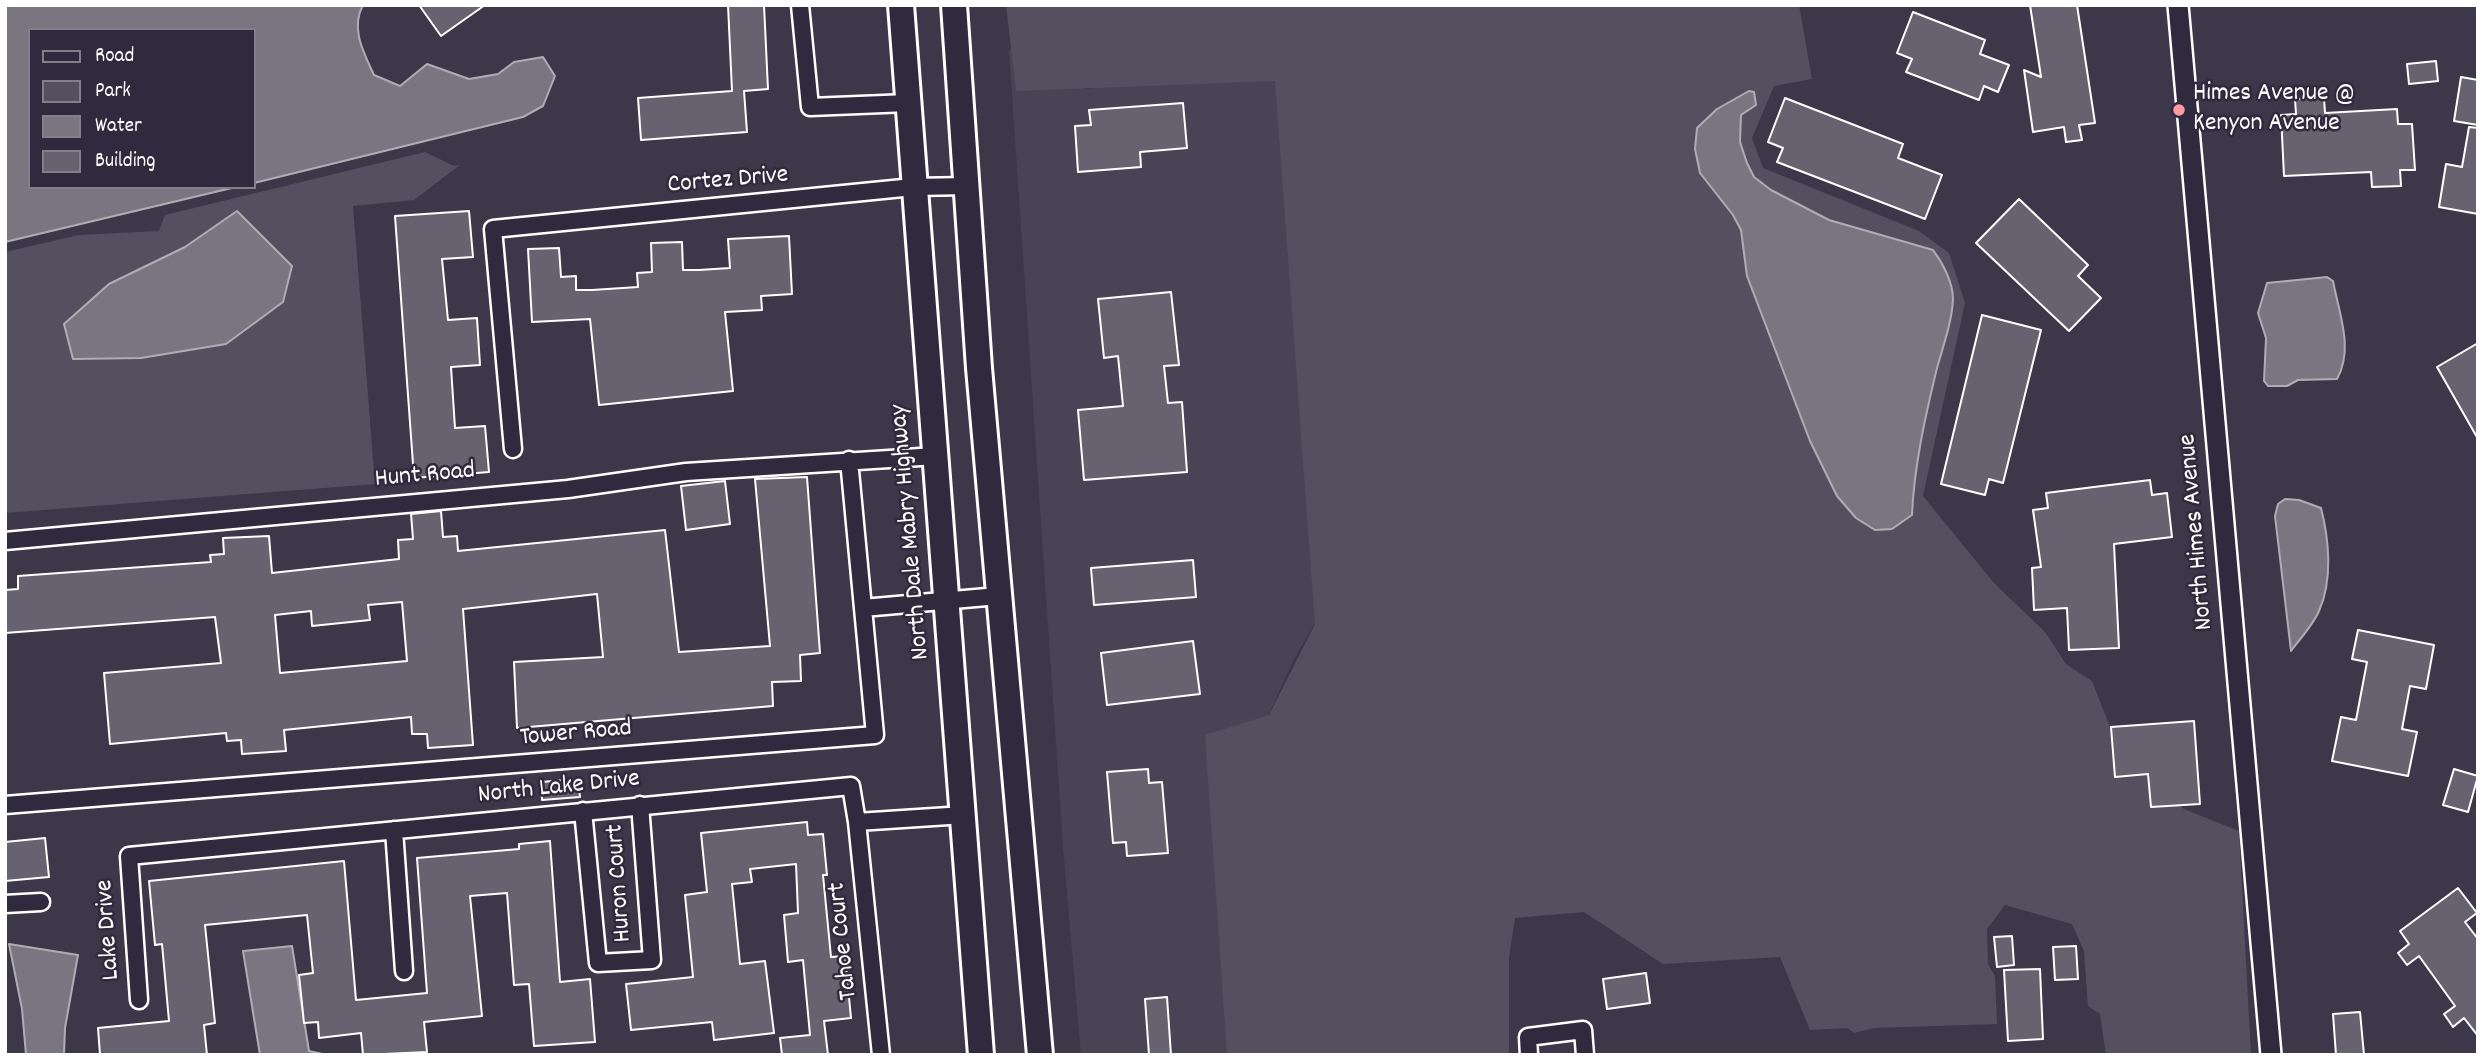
<!DOCTYPE html>
<style>
body{margin:0}
#map{position:relative;width:2483px;height:1060px;overflow:hidden;background:#3c3749;font-family:Dekko,sans-serif}
canvas{display:block}
.frame{position:absolute;inset:0;border:7px solid #fff;pointer-events:none}
.legend{position:absolute;left:28px;top:28px;width:228px;height:161px;box-sizing:border-box;background:#2f2a3d;border:2px solid #827f8b;margin:0;padding:9px 12px;list-style:none;font-size:21px;color:#fff}
.legend li{display:flex;align-items:center;gap:14px;height:35px}
.legend b{width:35px;border:2px solid #827f8b}
</style>
<div id="map">
<canvas width="2483" height="1060"></canvas>
<div class="frame"></div>
<ul class="legend">
<li><b style="height:9px;background:#2f2a3d"></b>Road</li>
<li><b style="height:19px;background:#555060"></b>Park</li>
<li><b style="height:19px;background:#797682"></b>Water</li>
<li><b style="height:19px;background:#666270"></b>Building</li>
</ul>
</div>
<script>
const ctx = document.querySelector('canvas').getContext('2d');
ctx.lineJoin = 'round';
function fillPath(path, color) {
  ctx.fillStyle = color;
  ctx.fill(path, 'evenodd');
}
function trace(path, color, width, dash) {
  ctx.strokeStyle = color;
  ctx.lineWidth = width;
  ctx.lineCap = dash ? 'butt' : 'round';
  ctx.setLineDash(dash || []);
  ctx.stroke(path);
}
function drawText(font, color, halo, rows, align = 'center') {
  ctx.font = font + ' Dekko,sans-serif';
  ctx.lineWidth = 5;
  ctx.setLineDash([]);
  ctx.textBaseline = 'middle';
  ctx.strokeStyle = halo;
  ctx.fillStyle = color;
  for (const [text, x, y, turn = 0] of rows) {
    ctx.save();
    ctx.translate(x, y);
    ctx.rotate((+turn || 0) * Math.PI / 180);
    ctx.textAlign = isNaN(turn) ? turn : align;
    if (halo) ctx.strokeText(text, 0, 0);
    ctx.fillText(text, 0, 0);
    ctx.restore();
  }
}
const built = new Path2D(`
 M1029,41L1040,82L1089,89L1155,65L1254,73L1279,82L1331,596L1294,659L1254,747L1235,1055H1081L1063,847L1009,50Z`);
const green = new Path2D(`
 M1006,5H1799L1812,79L1774,86L1752,138L1763,168L1919,231L1949,253L1965,303L1923,496L1994,583L2045,632L2066,664L2092,681L2119,750L2184,809L2239,831L2251,1055H2106L2100,1014L2088,1006L2084,951L2072,924L2005,905L1987,929L1988,964L1995,976L1997,1024L1874,1028L1854,1033L1847,1028L1810,1030L1780,957L1663,964L1584,912L1515,918L1509,957V1055H1227L1205,735L1269,715L1315,624L1275,81L1016,91Z
 M425,152L454,166L460,165L414,200L353,206L375,484L5,513V252L79,235L159,231L165,215ZM237,212L74,359L64,324L109,284L185,247Z`);
const water = new Path2D(`
 M5,5H363C350,29 364,53 374,75L400,86L427,64L469,79L498,74L514,62L543,57L555,76L543,106L523,117L254,183V30H30V187H236L5,242Z
 M1749,91L1754,92L1756,105L1741,115L1740,142L1747,163L1754,177L1771,190L1829,220L1933,250C1943,263 1953,283 1953,299C1952,323 1942,349 1936,372C1925,418 1914,467 1912,515L1892,529L1875,530L1856,518L1837,496L1810,441L1747,276L1741,230L1733,215L1700,173L1695,149L1697,128L1717,109Z
 M237,211L292,266L283,302L226,344L141,358L73,359L64,324L109,284L185,247Z
 M2327,277L2333,281C2339,313 2354,349 2337,379L2298,380L2287,386H2268L2264,381L2266,338L2258,313L2267,283Z
 M2285,499L2299,500L2321,508C2329,539 2333,580 2319,611C2313,625 2300,639 2291,651L2275,516L2278,504Z
 M9,944L78,955L65,1028L64,1055H26L22,1009Z
 M292,946L309,1051L327,1055H260L243,951Z`);
const building = new Path2D(`
 M419,5H485L441,36Z
 M728,5H764L768,89L744,91L747,132L641,140L638,98L732,91Z
 M2030,5H2077L2095,123L2079,125L2082,140L2066,142L2064,127L2033,132L2024,70L2041,77Z
 M1913,12L1985,40L1980,54L2009,65L1998,92L1984,86L1979,100L1906,72L1912,59L1897,53Z
 M2436,61L2438,81L2409,84L2407,64Z
 M2461,77L2478,80V125L2454,121Z
 M2324,97L2325,113L2397,109L2398,124H2412L2415,170H2400L2401,186L2372,187L2371,172L2284,176L2281,115L2296,114L2295,99Z
 M1785,98L1903,144L1898,158L1942,175L1925,219L1777,162L1783,148L1768,142Z
 M1183,103L1187,148L1140,152L1141,167L1078,172L1075,126L1091,125L1089,110Z
 M2469,127L2478,128V214L2439,207L2446,164L2462,167Z
 M2019,199L2088,265L2078,276L2101,298L2069,331L1976,243Z
 M469,211L473,257L442,259L448,320L477,318L478,334L480,365L451,367L455,428L485,426L489,472L414,478L395,216Z
 M789,236L792,294L761,296L762,310L725,312L733,391L599,405L590,319L532,322L528,249L559,248L561,277L576,276V290H592L638,287L637,273L652,272L651,243L682,242L683,270H699L730,268L728,239Z
 M1171,292L1179,365L1164,366L1168,403L1182,402L1187,472L1084,480L1078,410L1123,406L1118,356L1104,358L1098,299Z
 M1982,315L2041,330L2003,483L1989,479L1985,495L1941,484Z
 M2478,343V439L2437,367Z
 M807,477L820,653L800,655L801,681L772,682L773,706L517,728L514,662L603,657L597,594L463,609L473,745L428,748L427,734H412L411,717L284,730L286,751L242,754L241,740L227,741L226,733L110,744L104,673L221,663L215,617L5,633V590L18,589V576L211,562L210,555L224,554L223,538L269,536L272,573L399,559L398,540L413,539L411,514L441,511L443,537L457,536L458,551L665,530L679,652L770,646L755,479ZM402,602L407,661L280,673L275,615L311,611L312,626L370,620L368,605Z
 M2150,480L2152,495L2167,493L2172,537L2114,544L2119,648L2069,650L2067,608L2034,610L2032,568L2041,567L2033,510L2048,508L2046,493Z
 M725,481L730,524L686,530L681,486Z
 M1193,560L1196,597L1094,605L1091,568Z
 M2358,630L2434,645L2426,689L2410,686L2402,729L2417,732L2408,776L2332,761L2341,717L2356,720L2367,662L2352,659Z
 M1193,641L1200,694L1107,705L1101,653Z
 M2194,721L2200,804L2151,807L2148,774L2115,777L2111,727Z
 M1148,769L1149,783L1162,782L1168,853L1127,856L1126,842L1113,843L1107,772Z
 M2454,769L2478,776L2468,812L2443,805Z
 M578,779L580,797L542,800L541,782Z
 M807,822L808,835L823,834L827,875H823L831,957L845,956L851,1018L824,1021L828,1055H782L780,1038L810,1035L803,960L788,962L784,915L798,913L796,864L750,869L752,882L732,884L740,964L765,961L774,1033L714,1040L712,1022L631,1030L626,984L693,977L685,895L707,892L701,833Z
 M45,838L49,877L5,881V842Z
 M550,841L560,982L590,979L595,1042L534,1046L529,984L514,985L507,893L470,896L482,1016L424,1022L427,1052L363,1055L361,1033L319,1038L318,1022L304,1023L299,975L313,973L307,915L205,925L215,1023L204,1025L207,1055H100L98,1028L169,1021L162,944L155,945L149,881L344,861L356,1000L427,993L417,858L519,849V844Z
 M2458,888L2477,913L2465,922L2478,939V1036L2464,1018L2453,1027L2444,1014L2455,1006L2419,956L2407,965L2398,953L2409,944L2400,931Z
 M2012,936L2014,965L1997,967L1994,937Z
 M2076,946L2078,979L2055,980L2053,947Z
 M2040,969L2043,1039L2008,1041L2004,970Z
 M1646,973L1650,1003L1607,1009L1603,979Z
 M1167,997L1171,1055H1149L1145,999Z
 M2360,1012L2364,1055H2336L2333,1014Z`);
const minor = new Path2D(`
 M800,5L810,107L908,103
 M513,449L493,229L913,187L968,186
 M5,541L568,489L686,472L936,456
 M863,608L998,596
 M5,805L875,735L849,460
 M583,811L598,963L652,960L640,805
 M857,822L964,815
 M394,830L404,971
 M5,904L41,902
 M139,1000L129,856L851,786L857,822L881,1055
 M1529,1055L1528,1037L1583,1030L1585,1055`);
const tertiary = new Path2D(`
 M2178,5L2271,1055`);
const primary = new Path2D(`
 M901,5L981,1055
 M954,5L979,368L1040,1055`);
const markers = [
 [2179,110,7,"#ff9aa2"]
];
const poiNames = [
 ["Himes Avenue @",2193,95],
 ["Kenyon Avenue",2193,125]
];
const streetNames = [
 ["Cortez Drive",728,182,-5],
 ["Hunt Road",425,477,-5],
 ["North Dale Mabry Highway",912,532,-95],
 ["North Himes Avenue",2198,532,-95],
 ["Tower Road",576,735,-5],
 ["North Lake Drive",559,789,-6],
 ["Huron Court",621,883,-94],
 ["Lake Drive",110,930,-94],
 ["Tahoe Court",845,941,-96]
];
fillPath(built, '#494455');
fillPath(green, '#555060');
fillPath(water, '#797682');
trace(water, '#afadb4', 2);
fillPath(building, '#666270');
trace(building, '#fff', 2);
trace(minor, '#fff', 21);
trace(tertiary, '#fff', 24);
trace(primary, '#fff', 30);
trace(minor, '#2f2a3d', 16);
trace(tertiary, '#2f2a3d', 19);
trace(primary, '#2f2a3d', 24);
for (const [x, y, r, color] of markers) {
  const dot = new Path2D();
  dot.arc(x, y, r, 0, 2 * Math.PI);
  ctx.fillStyle = color;
  ctx.fill(dot);
  trace(dot, '#2f2a3d', 2.5);
}
drawText('26px', '#fff', '#2f2a3d', poiNames, 'left');
drawText('26px', '#fff', '#2f2a3d', streetNames);
</script>
